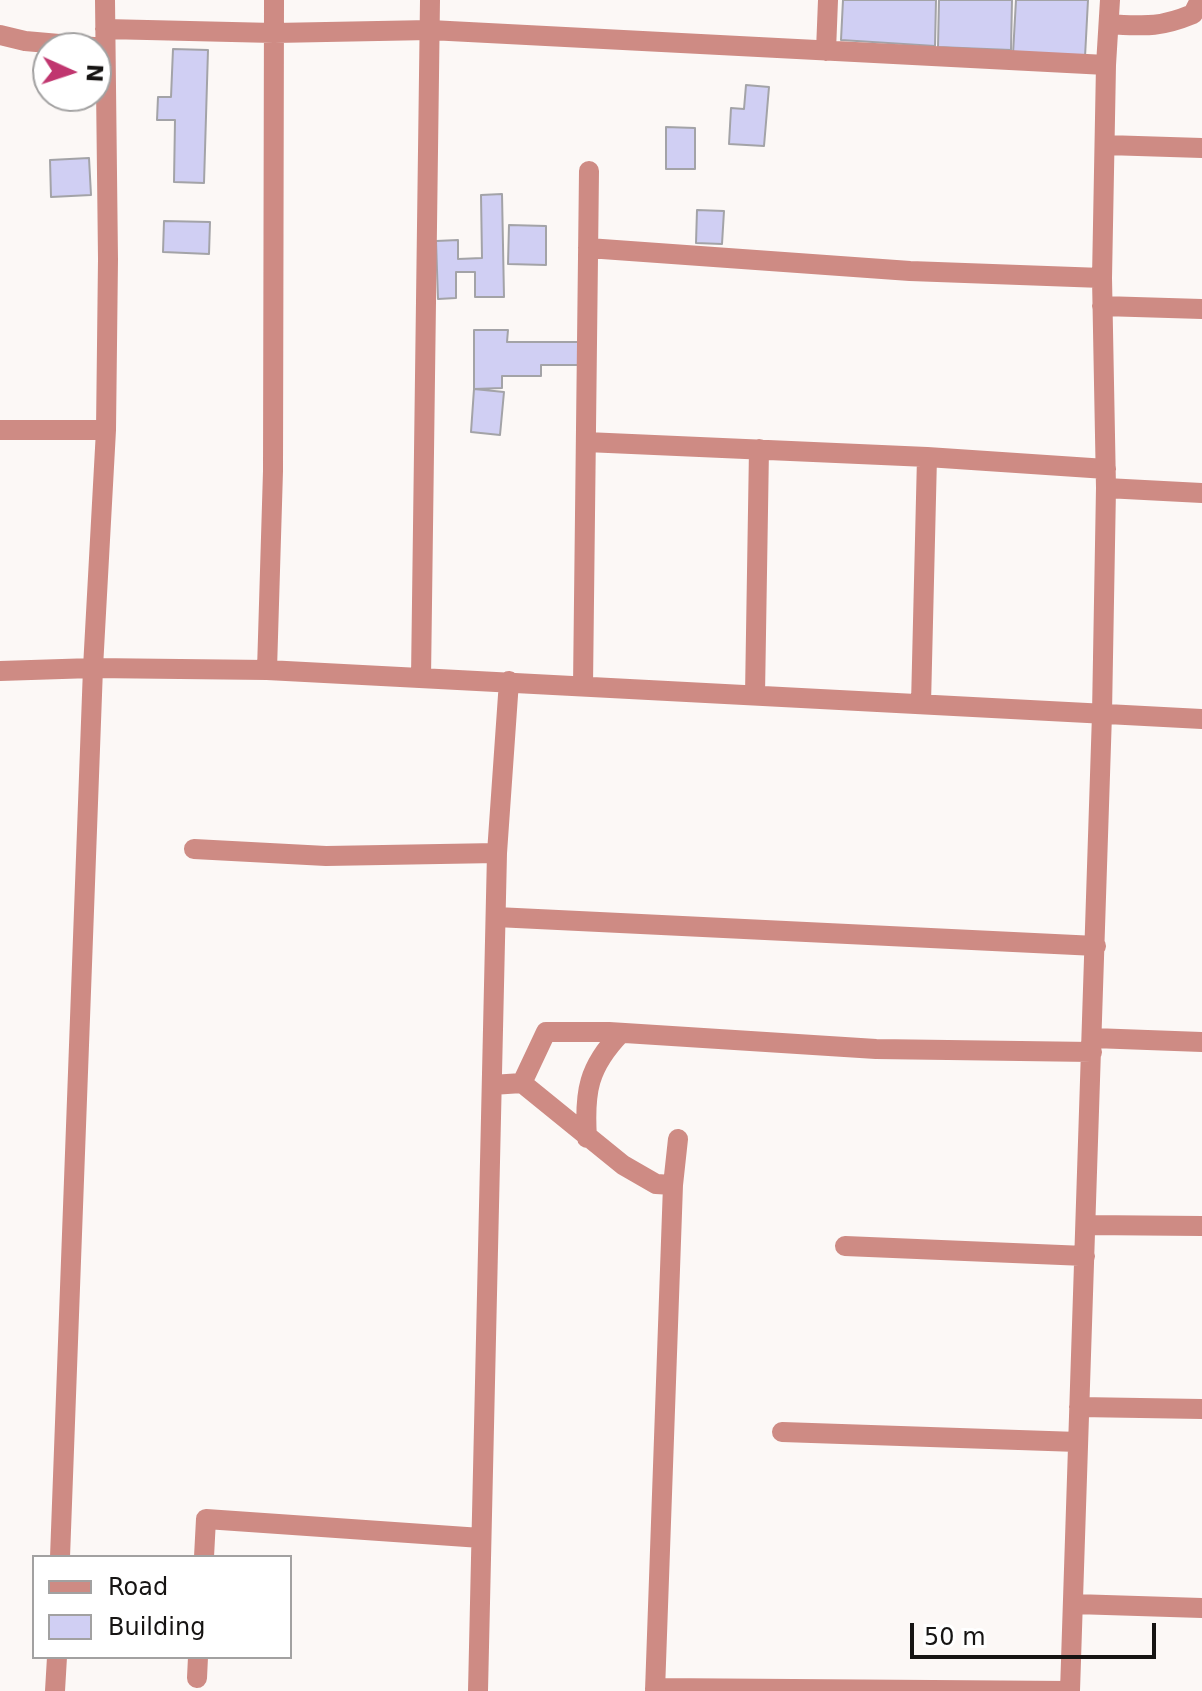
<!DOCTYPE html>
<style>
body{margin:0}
#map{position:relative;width:1202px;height:1691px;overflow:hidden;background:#fcf8f6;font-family:"DejaVu Sans",sans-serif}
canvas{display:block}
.legend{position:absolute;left:32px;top:1555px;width:260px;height:104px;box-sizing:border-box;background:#fff;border:2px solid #a2a1a1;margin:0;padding:10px 14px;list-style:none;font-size:24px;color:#161413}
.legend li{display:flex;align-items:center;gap:16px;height:40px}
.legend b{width:40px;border:2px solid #a2a1a1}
.north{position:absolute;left:32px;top:32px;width:80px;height:80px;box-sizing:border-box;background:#fff;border:2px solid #a2a1a1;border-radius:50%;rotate:93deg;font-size:22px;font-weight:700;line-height:32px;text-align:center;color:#161413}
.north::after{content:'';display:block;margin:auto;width:28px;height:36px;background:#c0366f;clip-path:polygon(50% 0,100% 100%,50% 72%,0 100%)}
.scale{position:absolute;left:910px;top:1623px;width:246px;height:36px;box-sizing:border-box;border:4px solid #161413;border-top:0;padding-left:10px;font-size:24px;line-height:28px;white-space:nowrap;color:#161413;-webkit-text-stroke:6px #fff;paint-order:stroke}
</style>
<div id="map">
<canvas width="1202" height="1691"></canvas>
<ul class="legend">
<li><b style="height:10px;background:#ce8b84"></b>Road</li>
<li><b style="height:22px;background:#d0cff3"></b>Building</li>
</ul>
<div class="north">N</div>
<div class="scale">50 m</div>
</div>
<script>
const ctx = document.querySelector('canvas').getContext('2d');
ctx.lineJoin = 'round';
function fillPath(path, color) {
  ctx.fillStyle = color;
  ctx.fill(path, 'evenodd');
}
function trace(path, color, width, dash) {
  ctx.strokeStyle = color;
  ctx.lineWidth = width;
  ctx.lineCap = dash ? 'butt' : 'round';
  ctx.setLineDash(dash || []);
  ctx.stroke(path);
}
const building = new Path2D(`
 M843,0H936L935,46L841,40Z
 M939,0H1012L1011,50L938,47Z
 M1016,0H1088L1085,57L1013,54Z
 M173,49L208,50L204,183L174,182L175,120H157L158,97H171Z
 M746,85L769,87L764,146L729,144L731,108L744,109Z
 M666,127L695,128V169H666Z
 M89,158L91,195L51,197L50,160Z
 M502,194L504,297H475V272H456V298L438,299L436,241L458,240V259L482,258L481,195Z
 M697,210L724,211L722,244L696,243Z
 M164,221L210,222L209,254L163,252Z
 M509,225L546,226V265L508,264Z
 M474,330H508L507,342H580V365H541V376H502V388L474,389Z
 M474,389L504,392L500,435L471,432Z`);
const street = new Path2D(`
 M1109,24C1145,26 1159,28 1193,14L1200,0
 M105,29L274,33L430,30L1106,65
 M0,35L25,41L105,48
 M826,51L828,0
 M1106,145L1202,148
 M588,248L910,271L1102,278
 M1102,306L1202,309
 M0,430H106
 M586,442L927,457L1106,469
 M1106,488L1202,493
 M267,670L273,471L274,0
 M0,671L93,668L267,670L1202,719
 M421,678L430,0
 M583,686L589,171
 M755,695L759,449
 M921,704L927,457
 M194,849L326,856L497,853
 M496,917L1096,946
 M1093,1038L1202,1042
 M522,1083L623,1165L656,1184L673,1185L678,1139
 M492,1085L522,1083L546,1032H609L876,1049L1092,1052
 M587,1138C584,1092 588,1067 621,1033
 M1086,1225L1202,1226
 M845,1246L1085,1256
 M1079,1407L1202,1409
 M782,1432L1078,1442
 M60,1557L93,668L106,430L108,259L105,0
 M204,1557L206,1519L481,1538
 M1074,1604L1202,1608
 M197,1678L198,1657
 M655,1688L1070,1691L1102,714L1106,488L1102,278L1106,65L1110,0
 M55,1691L57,1657
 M478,1691L497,853L509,681
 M655,1691L673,1185`);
fillPath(building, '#d0cff3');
trace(building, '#a3a3a7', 2);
trace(street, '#ce8b84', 20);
</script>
